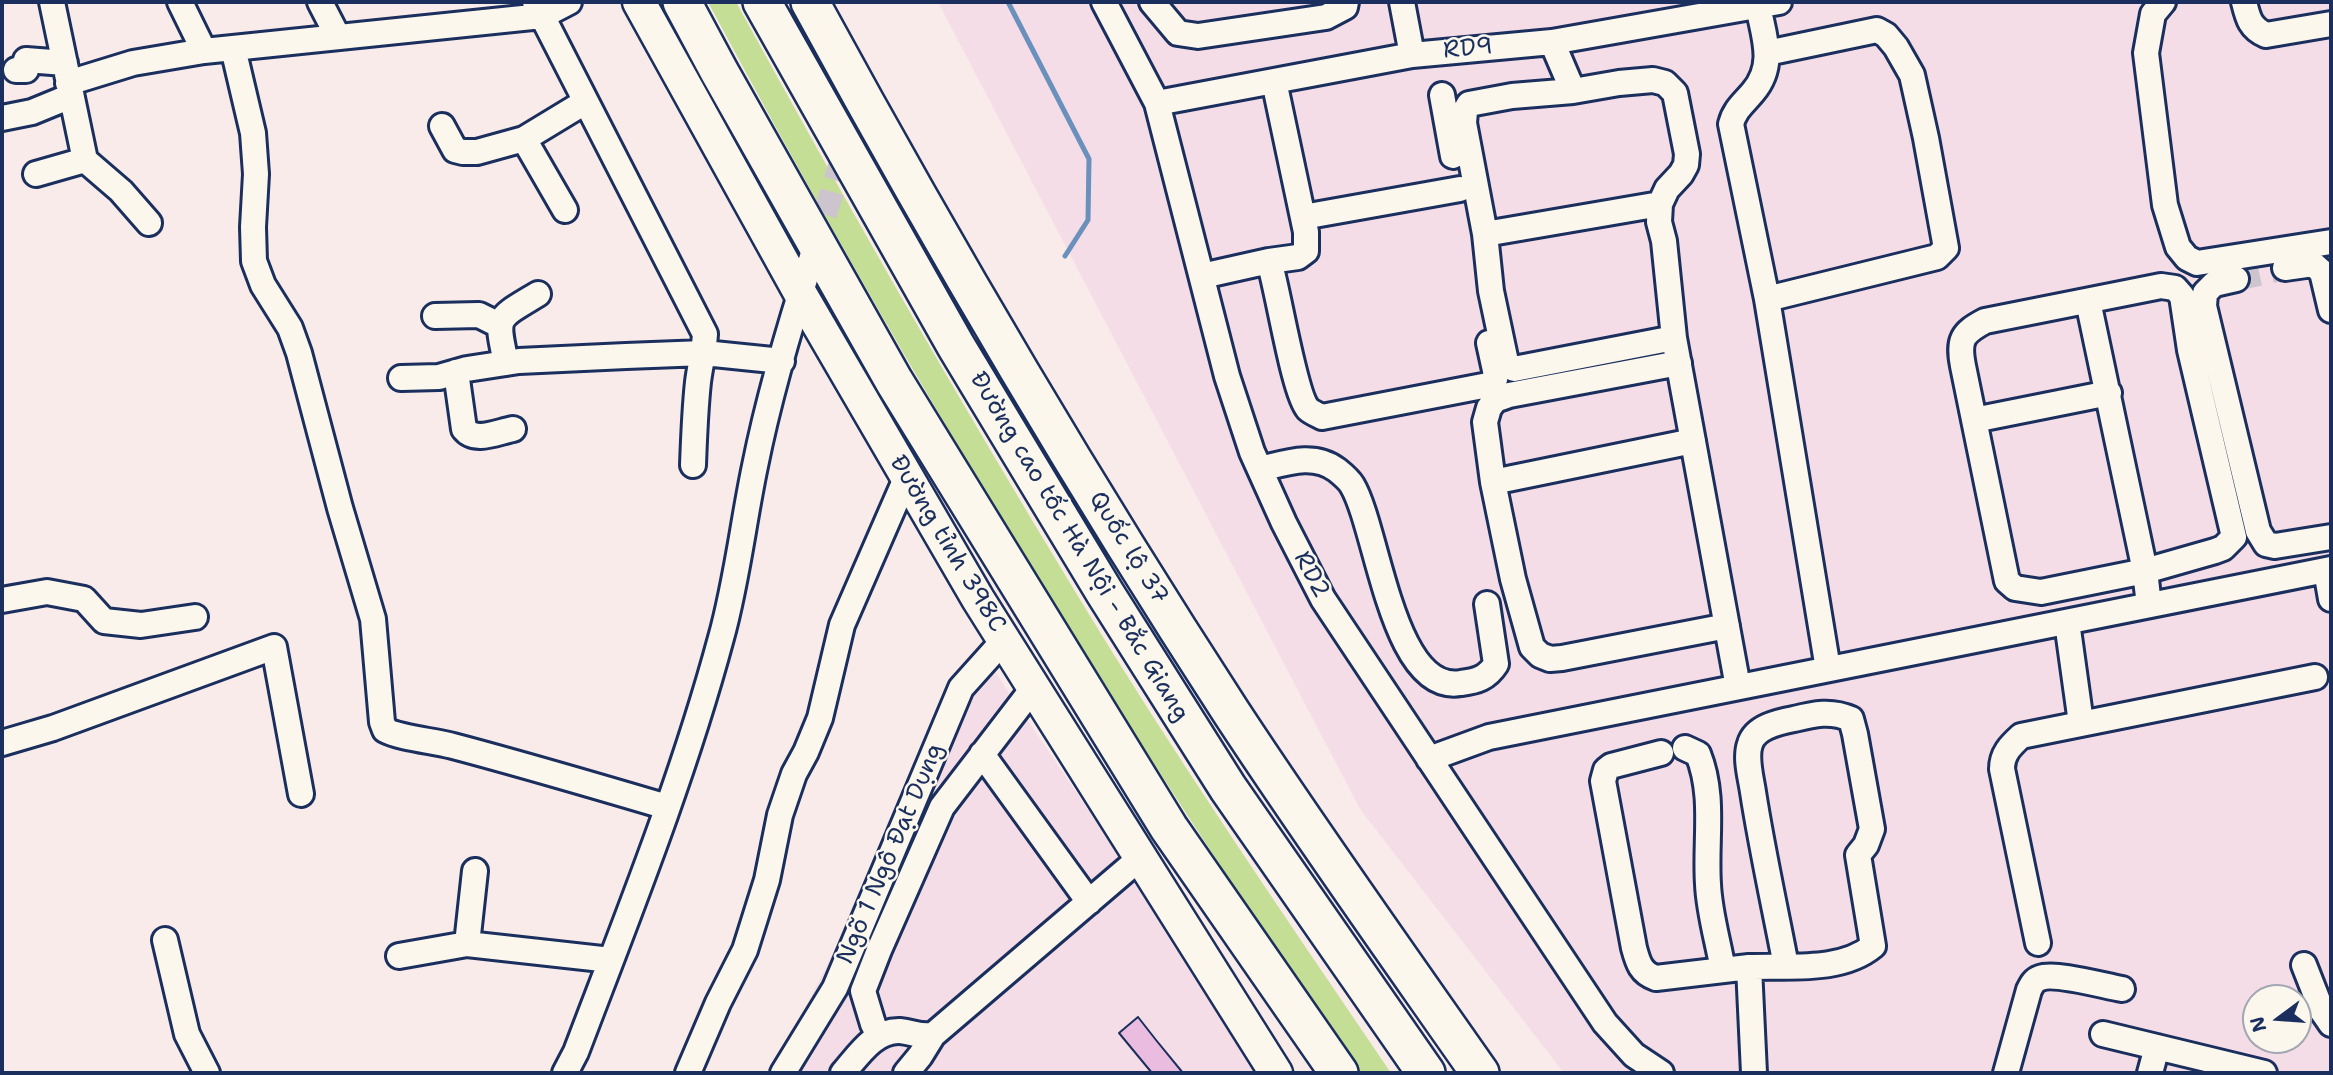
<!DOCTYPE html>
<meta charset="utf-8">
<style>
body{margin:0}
#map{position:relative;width:2333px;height:1075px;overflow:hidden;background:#f8ebea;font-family:"Shantell Sans",sans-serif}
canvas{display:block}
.frame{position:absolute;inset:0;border:4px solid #1b2f5e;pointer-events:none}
.north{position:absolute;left:2242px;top:984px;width:70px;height:70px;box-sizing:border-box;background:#fbf7ec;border:2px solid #a1a7b3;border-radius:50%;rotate:254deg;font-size:19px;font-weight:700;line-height:28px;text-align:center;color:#1b2f5e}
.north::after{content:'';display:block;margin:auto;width:24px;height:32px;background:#1b2f5e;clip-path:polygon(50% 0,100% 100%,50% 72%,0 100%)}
</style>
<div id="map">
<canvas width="2333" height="1075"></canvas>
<div class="frame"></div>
<div class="north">N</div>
</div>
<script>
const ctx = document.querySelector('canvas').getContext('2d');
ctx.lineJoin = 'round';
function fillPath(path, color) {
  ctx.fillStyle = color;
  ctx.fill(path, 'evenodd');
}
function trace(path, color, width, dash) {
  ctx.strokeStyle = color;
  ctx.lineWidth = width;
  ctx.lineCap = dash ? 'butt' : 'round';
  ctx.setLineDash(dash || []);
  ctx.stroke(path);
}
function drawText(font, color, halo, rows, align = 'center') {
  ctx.font = font + ' "Shantell Sans",sans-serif';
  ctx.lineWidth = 5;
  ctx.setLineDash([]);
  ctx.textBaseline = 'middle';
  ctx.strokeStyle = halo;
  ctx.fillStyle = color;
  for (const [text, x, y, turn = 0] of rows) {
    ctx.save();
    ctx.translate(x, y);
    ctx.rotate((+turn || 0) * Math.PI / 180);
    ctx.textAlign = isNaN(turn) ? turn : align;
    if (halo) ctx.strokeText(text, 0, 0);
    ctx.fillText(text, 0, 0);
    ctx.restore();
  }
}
const built = new Path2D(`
 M938,2H2331V1073H1564L1360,809ZM2256,998H2298V1040H2256Z
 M985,657L1266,1073H772Z`);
const green = new Path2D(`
 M708,2H736C845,201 958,399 1076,593C1175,757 1284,915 1391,1073H1361C1122,730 905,371 708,2Z`);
const stream = new Path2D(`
 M1008,2L1089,159L1088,220L1065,256`);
const building = new Path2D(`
 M1138,1017L1156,1040L1183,1073H1152L1119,1033Z`);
const minorTunnel = new Path2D(`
 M814,249L847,144
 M2236,279L2285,268`);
const minor = new Path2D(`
 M52,2L85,160L121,191L149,223
 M180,2L204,51
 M320,2L338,37
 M535,2L705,334C704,351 700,366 698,382C695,410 694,437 693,465
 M1104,2L1157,103L1227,376L1252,452L1284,523L1323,599L1605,1023L1634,1055L1661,1073
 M1152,2L1178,33L1198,36L1326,17L1345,7L1346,2
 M1402,2L1412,55
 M2163,2L2153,14L2146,53L2165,205L2178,247L2187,258L2197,263L2331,242
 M2244,2C2248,18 2250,28 2266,35L2331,24
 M1758,6C1764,37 1776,65 1753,92C1744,103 1735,109 1731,124L1767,299L1828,669
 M1552,42L1573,91
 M233,48L253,133L256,174L253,227L254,261L263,285L290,328L299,353L340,508L373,619L382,722L385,730C400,738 435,741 453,746C525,765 596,786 667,807
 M16,70H26V60L65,63
 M68,83L133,63L204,51L542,16L569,2
 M1442,95L1453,156
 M1157,103L1412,55L1552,42L1779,2
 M2,118L32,112L71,96
 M442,126L455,150L463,152H477L524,139L585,102
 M524,139L565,210
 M36,174L85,160
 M1303,217L1460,189
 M1485,234L1660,204
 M1269,261L1298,257L1306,251V232L1274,81
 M2285,268L2313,264L2322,272L2331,310
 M1202,276L1269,261C1278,289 1294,394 1308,409C1311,412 1318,415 1322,417L1488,385L1495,379L1496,375L1489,343
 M2236,279L2214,284L2205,293L2204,306L2258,531L2266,544L2275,546L2331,537
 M1767,299L1937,257L1946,248L1926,138L1912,75L1896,47L1886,35L1877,30L1767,53
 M2088,301L2145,571L2215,551L2223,548L2234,537L2190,350L2182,296L2175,288L2161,286L1985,321C1962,333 1958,340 1963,366L2007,581L2015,588L2041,592L2145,571L2149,605
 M435,316L479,315L499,325
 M1674,338L1514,369L1506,362L1491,291L1485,234L1464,123L1465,111L1469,104L1512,96L1573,91L1619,83L1653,80L1665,83L1675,93L1687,154L1686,165L1681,174L1667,189L1660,204L1659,222L1664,241L1674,338L1738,687
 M506,363C496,315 495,320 538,294
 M1679,363L1509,395L1495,400L1489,408L1485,422L1493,482L1513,579L1532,647L1540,655L1550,659L1562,658L1727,626
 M456,372L464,429C475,443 497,432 513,429
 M401,378L439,377L467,369L519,361L626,356L704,353L782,361
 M1974,420L2109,393
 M1260,469C1285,463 1314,452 1337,470C1342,474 1349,480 1352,485C1378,528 1392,695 1461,683C1477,681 1487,678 1496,664L1487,604
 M1493,482L1693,441
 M2326,570L2331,599
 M2,600L47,592L84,599L104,621L141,625L195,617
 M2067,622L2081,723
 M2,743L53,728L274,647L301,794
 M1685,748L1698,754C1715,796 1705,840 1708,884C1709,912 1718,941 1723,970
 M1661,753L1611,766L1606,770L1603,781L1634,948C1638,963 1641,973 1656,978L1749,967L1754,1073
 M982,754L1089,902
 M1429,759L1489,737L2331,569
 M165,940L187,1034L207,1073
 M2038,943L2002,769C2002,754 2010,746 2021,736L2315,677
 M467,944L475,871
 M399,956L467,944L611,960
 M2304,965L2322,1011L2331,1024
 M1749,967C1788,965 1840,973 1873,946L1858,855L1866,845L1872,829L1855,734L1851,719C1831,710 1814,714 1794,719C1778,722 1755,727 1750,744C1745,758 1751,778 1753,792C1762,850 1775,908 1786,966
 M2103,1034L2264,1073
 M879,1036L873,1024L863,991L879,950L942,807L1034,687
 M565,1073L576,1052C628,915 683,779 721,638C737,581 743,523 755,466C769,396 790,325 812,257
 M688,1073L718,1003L745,950L767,880L780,815L794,774L806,752L820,718L842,625L907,476
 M783,1073L835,988L961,688L1004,640
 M843,1073C858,1056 874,1030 900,1031C913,1032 918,1037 933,1035L1140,858
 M906,1073L920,1056L933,1035
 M2006,1073L2029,990C2032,984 2034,980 2040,978C2055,972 2104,986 2122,989
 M2150,1073L2157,1047`);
const major = new Path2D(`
 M639,2L800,293L978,599L1276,1073`);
const highway = new Path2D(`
 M682,2L719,71L894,381L1169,828L1339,1073
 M762,2L956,346L1105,593L1228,788L1426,1073
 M810,2C941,243 1081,481 1231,712C1311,834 1396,953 1480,1073`);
const streetNames = [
 ["RD9",1468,49,-5],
 ["Đường tỉnh 398C",947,544,59],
 ["Đường cao tốc Hà Nội - Bắc Giang",1079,547,59],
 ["Quốc lộ 37",1128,548,58],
 ["RD2",1311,575,62],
 ["Ngõ 1 Ngô Đạt Dụng",891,854,-67]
];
fillPath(built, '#f4dde7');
fillPath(green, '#c5de95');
trace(stream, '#6a90bc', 5);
fillPath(building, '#eabce0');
trace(building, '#1b2f5e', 2);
trace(minorTunnel, '#ccc5ce', 24, [24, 12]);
trace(minor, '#1b2f5e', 30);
trace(major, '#1b2f5e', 37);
trace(highway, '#1b2f5e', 42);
trace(minor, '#fbf7ec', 24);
trace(major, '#fbf7ec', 32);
trace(highway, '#fbf7ec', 37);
drawText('24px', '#1b2f5e', '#fbf7ec', streetNames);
</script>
